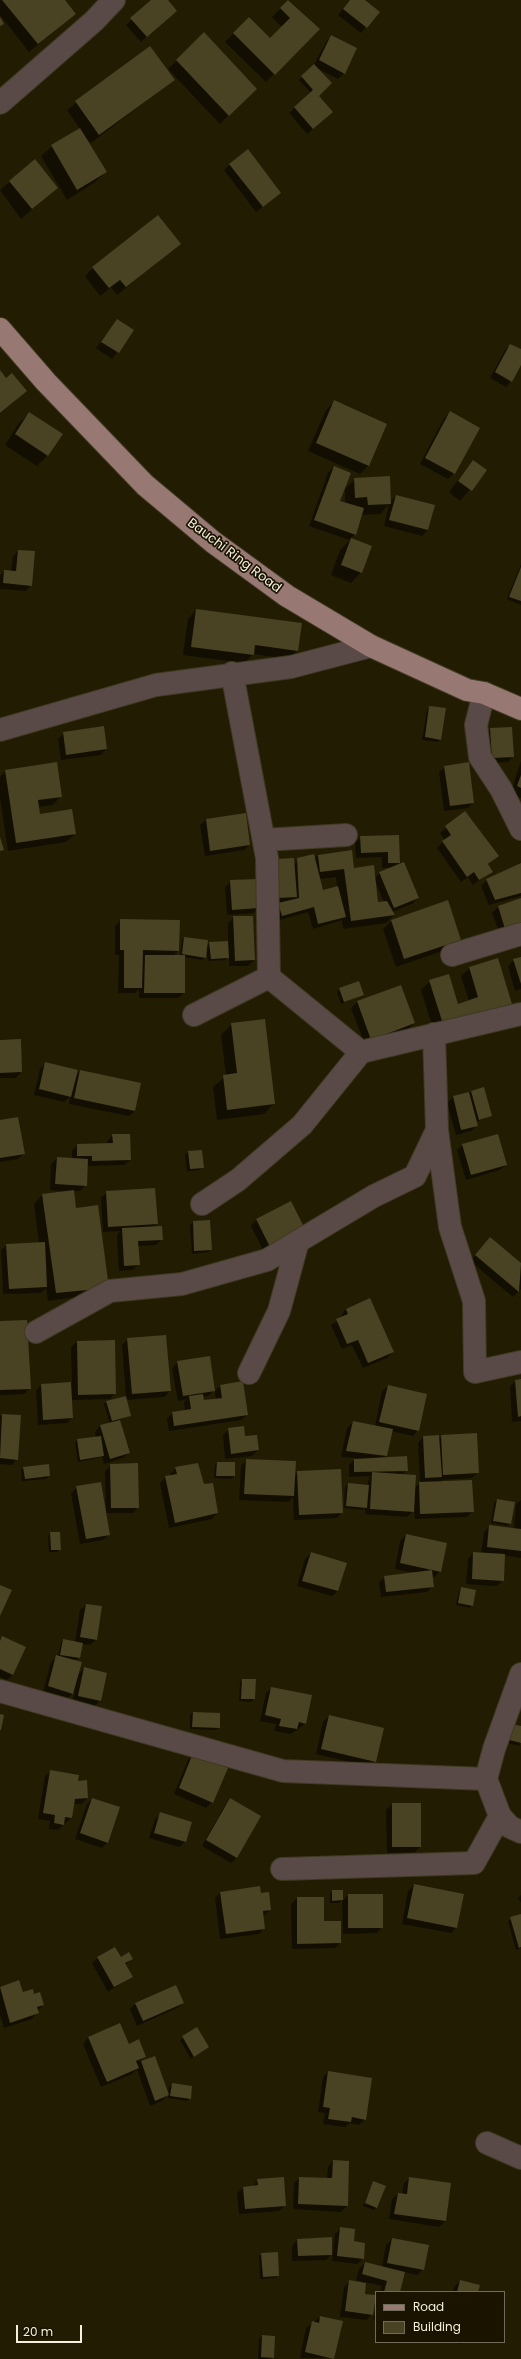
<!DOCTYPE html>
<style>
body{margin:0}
#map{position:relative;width:521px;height:2359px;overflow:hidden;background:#221c03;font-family:Poppins,sans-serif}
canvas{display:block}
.legend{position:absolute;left:375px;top:2291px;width:130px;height:52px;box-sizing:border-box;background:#191300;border:1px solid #706b5a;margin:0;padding:5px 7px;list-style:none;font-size:12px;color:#f3f0e0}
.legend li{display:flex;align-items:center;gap:8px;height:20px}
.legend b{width:20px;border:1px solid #706b5a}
.scale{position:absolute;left:16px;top:2325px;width:66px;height:18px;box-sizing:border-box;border:2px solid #f3f0e0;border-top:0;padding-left:5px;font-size:12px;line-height:14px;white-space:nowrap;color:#f3f0e0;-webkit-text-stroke:3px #191300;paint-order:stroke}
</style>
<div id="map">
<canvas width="521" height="2359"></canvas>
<ul class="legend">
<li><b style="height:5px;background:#987872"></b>Road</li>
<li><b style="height:11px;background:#494223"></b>Building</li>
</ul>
<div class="scale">20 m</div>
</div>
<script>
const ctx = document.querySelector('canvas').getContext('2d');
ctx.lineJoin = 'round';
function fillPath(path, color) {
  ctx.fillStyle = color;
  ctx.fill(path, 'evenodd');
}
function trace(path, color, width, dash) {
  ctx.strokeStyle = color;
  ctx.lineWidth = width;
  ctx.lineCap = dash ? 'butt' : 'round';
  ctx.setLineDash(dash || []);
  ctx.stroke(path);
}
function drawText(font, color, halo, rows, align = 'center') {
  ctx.font = font + ' Poppins,sans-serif';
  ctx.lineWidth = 3.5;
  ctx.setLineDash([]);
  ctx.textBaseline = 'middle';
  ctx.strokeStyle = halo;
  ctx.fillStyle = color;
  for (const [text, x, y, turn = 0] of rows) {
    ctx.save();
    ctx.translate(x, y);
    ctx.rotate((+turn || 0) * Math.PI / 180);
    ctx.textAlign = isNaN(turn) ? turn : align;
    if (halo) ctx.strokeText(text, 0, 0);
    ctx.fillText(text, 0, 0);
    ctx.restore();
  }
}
const shadow = new Path2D(`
 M0,0H64L75,14L29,52L0,15Z
 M153,0H167L170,16L141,42L126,25Z
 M289,0L319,29L266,82L225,42L249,18L270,39L282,27L272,17Z
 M350,0H363L378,12L361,33L338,15Z
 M204,34L256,88L220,124L168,69Z
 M331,36L344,73L338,79L315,67L317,96L326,118L307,134L289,113L311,93L299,80L314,65L326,42Z
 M150,47L174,80L91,143L86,139L106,172L95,182L67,200L41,156L52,146L80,129L67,110Z
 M34,160L57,188L21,219L0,190Z
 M230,164L280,193L256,212L224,170Z
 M179,244L117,295L111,287L100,296L85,276L93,268Z
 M117,320L133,331L112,359L96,348Z
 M511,345L521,350V363L511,381L506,387L490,378L505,350Z
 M0,372L6,379L26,391L0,414Z
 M334,402L386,425L368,466L360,474L308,451L326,410Z
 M30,413L61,434L47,456L37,466L5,445L19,423Z
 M450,413L454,473L448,479L420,464L444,418Z
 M473,461L486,470L460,501L449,492Z
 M334,467L339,501L345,503V489L355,479L390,502L396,496L433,506L428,530L422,536L384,526L389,504L380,514L361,515L355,534L350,539L371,547L361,572L351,583L331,575L340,550L350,540L309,526L328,473Z
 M18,551L31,585L26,591L0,589V576L4,571L11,572L13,556Z
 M521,564V605L507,599Z
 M196,610L297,651L289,659L253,654L245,663L183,655L188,619Z
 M429,707L440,740L438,742L422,740L427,710Z
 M491,729L513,756L508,762L487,763L485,734Z
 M64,733L106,749L101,755L61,760L58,739Z
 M521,761V798L510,795Z
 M445,767L473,803L468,808L444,811L439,772Z
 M6,771L61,796L53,805L38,807L39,815L75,834L66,842L8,851L0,798V777Z
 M465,812L498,856L488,865L491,871L473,885L468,877L461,882L437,848L445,840L440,833Z
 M245,814L249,845L244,850L205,856L200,825L206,820Z
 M398,836L399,863L395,867L418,898L412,904L392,912L394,915L386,923L343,929L342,920L313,929L308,912L276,921L273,904L298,859H314L318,855L374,878L380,873L390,868H382V857L356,858L355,843L361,837ZM336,877L337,887L323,891L319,879ZM375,881L384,902L377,903Z
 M521,864V896L489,905L481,886L487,880Z
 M231,881L258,908L253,913L227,915L225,887Z
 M521,899V926L500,934L492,913L498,907Z
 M234,917L254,960L248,966H229V956L225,960L208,961L206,948L205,958L202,960L184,957V993L178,998H139V989L135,993H118L119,955H115V926L121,920L178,951L173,956H180L182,940L185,938L206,947L210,943L228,942V923Z
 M391,921L460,940L451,948L396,967L383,929Z
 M521,958V989L515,991L508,966L514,960Z
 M470,968L511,1004L503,1012L434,1032L421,990L430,981L457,1005L469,1001L461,976Z
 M400,986L414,1023L408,1029L365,1045L351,1008L357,1002Z
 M340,989L363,994L341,1004L337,992Z
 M232,1024L274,1103L264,1114L217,1120L213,1087L226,1076L221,1035Z
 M0,1041H20L21,1072L16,1078H0Z
 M46,1063L75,1076L80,1071L135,1111L129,1116L69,1104L70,1097L64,1102L34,1095L40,1069Z
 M471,1092L491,1116L476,1122L477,1125L471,1131L456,1135L447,1103L453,1097Z
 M0,1121L24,1153L18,1159L0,1162Z
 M113,1135L130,1160L124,1165L87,1166L86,1185L80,1191H73L76,1209L108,1287L76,1299V1297L48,1301L46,1288L41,1293L3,1294L1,1250L7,1245L39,1243L34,1204L42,1195L69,1192L50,1190L51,1164L57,1158L72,1159V1151L77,1145L107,1144V1141Z
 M463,1145L506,1165L500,1170L466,1180L457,1150Z
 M188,1152L203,1167L200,1170L187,1171L185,1155Z
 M107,1192L157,1224L153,1227L162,1239L156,1245L138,1246L139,1264L133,1270L119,1271L117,1235L120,1231L103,1232L101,1198Z
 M290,1203L265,1254L251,1226L256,1220Z
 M193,1222L211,1250L208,1252L192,1254L190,1225Z
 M490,1238L521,1265V1289L513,1297L470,1261Z
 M346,1309L393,1352L387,1358L363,1368L352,1345L342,1349L331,1325L342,1318L341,1315Z
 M0,1322L30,1388L24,1394L0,1395Z
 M128,1339L170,1391L164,1397L126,1400L130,1416L119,1420L129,1453L123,1458L104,1464L102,1457L78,1462L75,1443L77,1440L96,1438L95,1432L100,1426L110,1424L104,1404L107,1401L126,1396L122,1345Z
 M77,1342L115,1393L110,1399L71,1400L72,1418L67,1423L38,1425L36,1391L41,1385L72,1383L71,1347Z
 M178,1362L214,1390L208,1396L202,1397L203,1402L216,1400L215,1391L220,1386L247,1415L241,1420L169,1431L167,1419L172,1413L185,1411L184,1402L187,1399L178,1401L172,1368Z
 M521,1380V1421L512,1422L510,1386L516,1381Z
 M388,1386L418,1430L413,1436L391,1431L386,1456L383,1458L407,1470L402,1475L414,1488L420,1483L418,1443L423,1437L439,1439L442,1436L478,1473L472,1478L441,1480L473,1511L467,1517L415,1519L414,1510L407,1517L365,1514V1508L363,1510L344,1508L345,1487L348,1484L367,1486L370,1476L349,1477V1465L356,1458L341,1457L347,1428L353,1422L375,1426L382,1391Z
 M2,1415L17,1459L12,1465L0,1464V1417Z
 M229,1429L244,1438L258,1450L252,1456L225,1459L223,1435Z
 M246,1460L294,1476L298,1472L342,1512L337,1518L294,1520L293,1497L288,1502L239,1500L241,1466Z
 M218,1463L234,1476L231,1479L214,1478L215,1465Z
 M111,1465L138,1507L133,1513H105L109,1534L103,1540L80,1544L71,1493L77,1487L106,1510L105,1471Z
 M24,1468L49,1476L46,1479L22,1481L21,1470Z
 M176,1468L204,1485L217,1513L212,1519L169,1528L160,1483L166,1477L171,1476L170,1474Z
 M497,1500L510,1524L507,1526L491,1523L494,1503Z
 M521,1500V1558L504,1555L503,1580L497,1586L466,1584L468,1559L473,1553L481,1554L484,1532L490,1526L514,1529L516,1504Z
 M51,1533L60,1549L57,1552H49L48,1536Z
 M406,1535L440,1571L435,1577L432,1576L433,1586L427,1592L381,1597L379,1582L385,1577L414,1573L395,1569L400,1541Z
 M311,1553L338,1591L332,1596L297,1586L305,1559Z
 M461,1588L472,1605L470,1608L456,1605L459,1591Z
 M86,1605L96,1640L90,1645L82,1644L79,1658L75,1661L78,1675L84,1668L100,1700L95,1706L72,1701L75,1691L67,1699L43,1692L51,1662L58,1656L61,1643L63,1640L75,1642L80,1610Z
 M3,1637L13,1675L7,1680L0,1677V1640Z
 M242,1680L254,1699L251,1702L239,1701L240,1682Z
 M272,1688L306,1723L291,1734L274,1731L276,1724L260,1721L266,1693Z
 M193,1713L219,1728L216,1730L190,1729V1715Z
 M329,1716L375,1761L370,1767L316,1754L323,1722Z
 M512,1725L521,1727L520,1746L506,1743Z
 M194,1754L212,1802L206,1808L174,1794L188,1760Z
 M51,1771L77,1782L87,1798L82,1804H73L71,1818L58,1830L49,1829L50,1821L38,1819L45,1776Z
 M92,1799L108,1842L102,1848L75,1839L87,1804Z
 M231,1799L237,1857L231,1863L202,1846L225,1805Z
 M392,1804H420V1847L415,1852L387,1853L386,1810Z
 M160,1814L185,1842L179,1847L149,1838L155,1819Z
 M414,1885L456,1928L451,1933L402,1924L408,1891Z
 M332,1891L342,1900L339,1903H330V1893Z
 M221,1892L260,1894L270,1910L263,1916L264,1928L259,1934L220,1939L215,1898Z
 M348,1895L382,1927L377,1933L343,1934L342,1901Z
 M521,1895V1903L518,1898Z
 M297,1898L323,1922L340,1943L335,1948L292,1949L291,1904Z
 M521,1915V1948L516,1950L508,1921Z
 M98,1958L131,1959L125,1965L131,1976L108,1992L92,1963Z
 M19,1982L22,1994L34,1996L43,2004L32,2019L4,2028L0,2015V1988Z
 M183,2003L177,2008L137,2026L130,2009L135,2004Z
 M119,2024L128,2045L145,2057L139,2062L154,2057L168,2095L162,2101L150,2106L137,2069L132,2074L101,2087L83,2044L88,2038Z
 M197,2028L208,2047L191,2059L180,2040Z
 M328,2072L365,2119L359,2125L349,2123L345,2127L323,2124L325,2113L318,2112L323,2077Z
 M172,2085L190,2098L187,2101L168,2098L169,2087Z
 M333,2161L347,2206L341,2212L293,2209L294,2183L300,2178L327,2179L328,2167Z
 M410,2178L450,2184L445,2221L439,2227L389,2219L392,2199L398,2194H402L404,2183Z
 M258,2180L285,2205L279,2211L239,2214L237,2193L243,2188L252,2187Z
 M373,2182L376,2207L374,2210L363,2206Z
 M341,2228L353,2242L363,2258L357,2264L332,2261L335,2234Z
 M392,2239L423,2269L417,2275L404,2272L399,2292H380L382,2286L365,2282L364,2295L372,2314L367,2320L340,2317L344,2287L349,2282L365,2283L356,2280L359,2269L365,2263L382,2267L386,2245Z
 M297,2240L332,2254L326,2260L292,2261V2246Z
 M262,2254L278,2276L275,2278L260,2279L259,2256Z
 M460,2281L477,2292H453L454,2287Z
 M376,2309V2320L373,2319Z
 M320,2317L333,2358H300L306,2328Z
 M262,2336L273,2357L271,2359H258L259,2339Z
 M452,2342H461L460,2344Z`);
const building = new Path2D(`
 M2,0H65L76,14L38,44Z
 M151,0H168L177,11L147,37L130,18Z
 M288,0L320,29L275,75L233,33L249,17L270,38L290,18L280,8Z
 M350,0H365L380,12L367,28L343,9Z
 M0,17L4,24L0,26Z
 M204,32L257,89L229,116L176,60Z
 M331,35L357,48L345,74L319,60Z
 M150,46L175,80L99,135L75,101Z
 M314,64L332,83L319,96L333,112L313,129L294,107L313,90L301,76Z
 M80,128L107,172L77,190L51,145Z
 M248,149L281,193L263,207L229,164Z
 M35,159L58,188L32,209L9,181Z
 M158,215L181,244L126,287L120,280L109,288L92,267Z
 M117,319L134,330L119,353L101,342Z
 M510,344L521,349V365L512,382L495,372Z
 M0,370L6,378L12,373L27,391L0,413Z
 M334,400L387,424L369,466L316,443Z
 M450,411L480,428L455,474L425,458Z
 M29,412L63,434L48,456L15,434Z
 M473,460L487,470L472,491L458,481Z
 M334,466L351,473L340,501L364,508L356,535L314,520Z
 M390,476L391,504L368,505L367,497L355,498L354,478Z
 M396,495L435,505L428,530L389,520Z
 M351,538L372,546L362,573L341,565Z
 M18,550L35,551L32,586L3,583L4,570L16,571Z
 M521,567V601L509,597Z
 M196,609L302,623L298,651L255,645L254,655L191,647Z
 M429,706L446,708L441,740L425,737Z
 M104,726L107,749L66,755L63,732Z
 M512,727L514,757L492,758L490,728Z
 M57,762L62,797L38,800L40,814L72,809L76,834L16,843L5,770Z
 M469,762L474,803L450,806L444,766Z
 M521,775V788L517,786Z
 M465,811L499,856L488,864L493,872L479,880L474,872L467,877L442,841L451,835L445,826Z
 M246,813L250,845L210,851L206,819Z
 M399,835L400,863H388V852L361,853L360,836Z
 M0,837L4,850L0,851Z
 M352,850L354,868L374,865L378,902L387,901L395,915L351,921L344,869L320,872L318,855Z
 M314,854L323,890L338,886L346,917L318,924L314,907L282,916L278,903L299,898L297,858Z
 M294,858L297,897L278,898L275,859Z
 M404,862L419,898L394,908L379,872Z
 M521,863V893L495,900L486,879Z
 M257,879L259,908L232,910L230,880Z
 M521,898V923L505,929L498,906Z
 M448,900L461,940L404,959L391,920Z
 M233,916H253L255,960L235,961Z
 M120,919L180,920L179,951L143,950L142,988H124V950H120Z
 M184,937L208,940L206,958L182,954Z
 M228,941L229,958L211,959L209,942Z
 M145,955H185V993H144Z
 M521,957V984L513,959Z
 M498,958L512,1004L443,1024L429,980L449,974L458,1004L478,997L469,967Z
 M359,981L364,995L344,1002L339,988Z
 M401,985L415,1023L371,1040L357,1001Z
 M265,1019L275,1104L227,1110L223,1075L237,1073L231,1023Z
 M21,1039L22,1072L0,1073V1040Z
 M45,1062L78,1070L71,1097L39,1089Z
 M80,1070L141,1083L135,1111L74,1098Z
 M484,1087L492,1116L479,1120L471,1091Z
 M469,1092L478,1126L461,1130L453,1096Z
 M18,1117L25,1154L0,1158V1120Z
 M112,1134H130L131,1160L92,1161V1156H77V1144L113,1143Z
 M498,1134L507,1165L471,1175L462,1144Z
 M202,1150L204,1168L190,1169L188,1151Z
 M57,1157L88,1159L87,1186L55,1184Z
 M155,1188L158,1224L108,1227L106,1191Z
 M74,1190L76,1208L98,1205L109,1288L56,1293L42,1194Z
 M291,1201L306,1231L271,1249L256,1219Z
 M210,1220L212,1250L194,1251L193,1221Z
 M162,1226L163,1240L138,1241L140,1265L124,1266L122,1228Z
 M490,1237L521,1263L519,1292L475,1255Z
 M45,1242L47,1287L9,1289L6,1244Z
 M370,1298L394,1352L368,1363L358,1340L347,1344L336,1319L348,1314L346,1309Z
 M27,1320L31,1389L0,1390V1321Z
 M166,1335L171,1391L132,1394L127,1338Z
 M115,1340L116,1394L78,1395L77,1341Z
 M210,1356L215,1391L183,1396L177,1361Z
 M521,1379V1416L518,1417L515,1380Z
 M243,1381L248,1415L174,1426L172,1412L191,1409L189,1396L203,1394L204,1400L222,1398L220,1385Z
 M71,1382L73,1418L43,1420L41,1384Z
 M388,1385L427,1394L419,1431L379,1422Z
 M126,1396L131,1416L112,1421L106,1401Z
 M2,1414L21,1415L18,1460L0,1458Z
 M120,1420L130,1453L110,1459L100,1425Z
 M353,1421L393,1429L387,1456L346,1451Z
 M244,1426L245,1436L257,1435L259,1450L231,1454L228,1428Z
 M477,1433L479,1473L443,1475L441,1435Z
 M439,1435L442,1477L425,1478L423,1436Z
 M101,1436L104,1456L80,1460L77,1439Z
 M407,1456L408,1471L354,1472V1459Z
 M246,1459L296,1461L294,1496L244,1494Z
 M217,1462H235V1476H216Z
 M138,1463L139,1508H111L110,1464Z
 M198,1463L204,1484L213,1483L218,1513L175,1523L165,1476L177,1474L175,1467Z
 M49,1464L50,1476L25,1479L23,1467Z
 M341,1469L343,1513L299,1515L297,1471Z
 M372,1472L416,1475L414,1512L370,1509Z
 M472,1480L474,1512L420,1514L419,1482Z
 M101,1482L110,1535L86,1539L76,1486Z
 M348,1483L369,1485L367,1508L346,1506Z
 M497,1499L515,1502L511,1524L493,1521Z
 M489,1525L521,1529V1551L487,1547Z
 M50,1532H60L61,1550H51Z
 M406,1534L447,1543L441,1572L400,1563Z
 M311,1552L347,1563L338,1591L302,1581Z
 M473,1552L505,1554L504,1581L472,1579Z
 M432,1570L434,1587L386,1592L384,1576Z
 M0,1585L12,1590L0,1616Z
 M461,1587L476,1590L473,1606L458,1603Z
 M86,1604L102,1606L97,1640L80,1637Z
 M2,1636L26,1647L13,1675L0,1669V1641Z
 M63,1639L83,1643L80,1658L60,1655Z
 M56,1655L82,1662L73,1694L48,1686Z
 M84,1667L107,1673L101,1701L78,1696Z
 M242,1679H256L255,1699H241Z
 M271,1687L312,1695L306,1724L299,1722L297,1729L279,1726L281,1719L265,1715Z
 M193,1712L220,1713V1728L192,1727Z
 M0,1714L4,1715L1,1730H0Z
 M329,1715L384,1728L376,1762L321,1749Z
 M512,1724L521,1726V1743L509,1740Z
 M193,1753L228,1768L213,1803L179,1788Z
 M50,1770L79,1775L78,1781L87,1780L88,1798L75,1799L72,1818L65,1817L64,1825L54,1823L55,1815L43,1813Z
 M92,1798L120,1807L108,1843L80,1833Z
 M230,1798L261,1816L237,1858L206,1840Z
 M392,1803H421V1847H392Z
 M160,1812L192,1822L186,1842L154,1833Z
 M414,1884L464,1894L457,1928L407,1918Z
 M260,1886L261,1893L269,1892L271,1910L263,1911L265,1929L226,1934L220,1892Z
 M332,1890H343V1900L332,1901Z
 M348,1894H383V1928H348Z
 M297,1897H324V1921H341V1943L297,1944Z
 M521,1914V1947L519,1948L510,1917Z
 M115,1947L121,1957L129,1952L133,1959L125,1963L133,1977L114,1987L97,1957Z
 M19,1980L23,1992L33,1989L34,1994L40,1992L44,2005L37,2007L39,2013L10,2023L0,1987Z
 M176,1985L184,2003L143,2021L135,2003Z
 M120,2023L129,2044L139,2039L146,2057L136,2061L139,2068L107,2082L88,2037Z
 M197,2027L209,2047L194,2057L182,2036Z
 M155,2056L169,2095L155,2101L141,2061Z
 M328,2071L372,2078L366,2120L352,2117L351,2122L328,2119L330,2108L323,2107Z
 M172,2083L192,2086L191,2099L170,2096Z
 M333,2160L349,2161L348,2206L298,2204L299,2177L332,2178Z
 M284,2177L286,2206L245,2209L243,2187L258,2185L257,2179Z
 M409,2177L451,2183L446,2221L394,2214L398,2193L407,2194Z
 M373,2181L386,2186L377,2208L365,2203Z
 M340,2227L355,2229L354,2241L365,2243L364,2259L337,2256Z
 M332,2237V2255L298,2256L297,2239Z
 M392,2238L429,2245L424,2270L387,2263Z
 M278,2252L279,2276L263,2277L261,2253Z
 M365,2262L405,2272L400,2292H384L387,2281L362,2274Z
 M349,2280L366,2283L365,2294L376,2295L373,2315L345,2311Z
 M460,2280L480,2285L478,2292H457Z
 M320,2316L343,2321L334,2359L305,2352L312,2321L319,2323Z
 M262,2335L275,2336L274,2358L261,2357Z`);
const minor = new Path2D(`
 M0,103L94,21L114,0
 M484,693L476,725L480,757L501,789L521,829
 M0,730L156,685L291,667L371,646
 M264,840L346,835
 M452,955L521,934
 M269,977L361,1052
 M194,1015L269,977L267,858L232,673
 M437,1130L450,1227L474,1301L475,1372L521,1362
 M202,1204L238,1180L302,1125L361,1052L521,1014
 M36,1332L110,1291L182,1284L267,1260L374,1196L415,1176L437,1130L434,1034
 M249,1373L279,1311L298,1241
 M0,1691L283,1771L486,1779
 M500,1816L510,1827L521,1832
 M282,1869L474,1863L500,1816L486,1779L494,1749L521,1674
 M487,2143L521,2158`);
const major = new Path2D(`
 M0,329L46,382L145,485L213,542L287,596L371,646L467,690L484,693L521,709`);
const streetNames = [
 ["Bauchi Ring Road",234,556,37]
];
fillPath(shadow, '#0007');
fillPath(building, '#494223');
trace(minor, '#3f3a22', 24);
trace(major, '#3f3a22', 24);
trace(minor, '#5a4a47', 22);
trace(major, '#987872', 22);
drawText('13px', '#f3f0e0', '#191300', streetNames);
</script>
